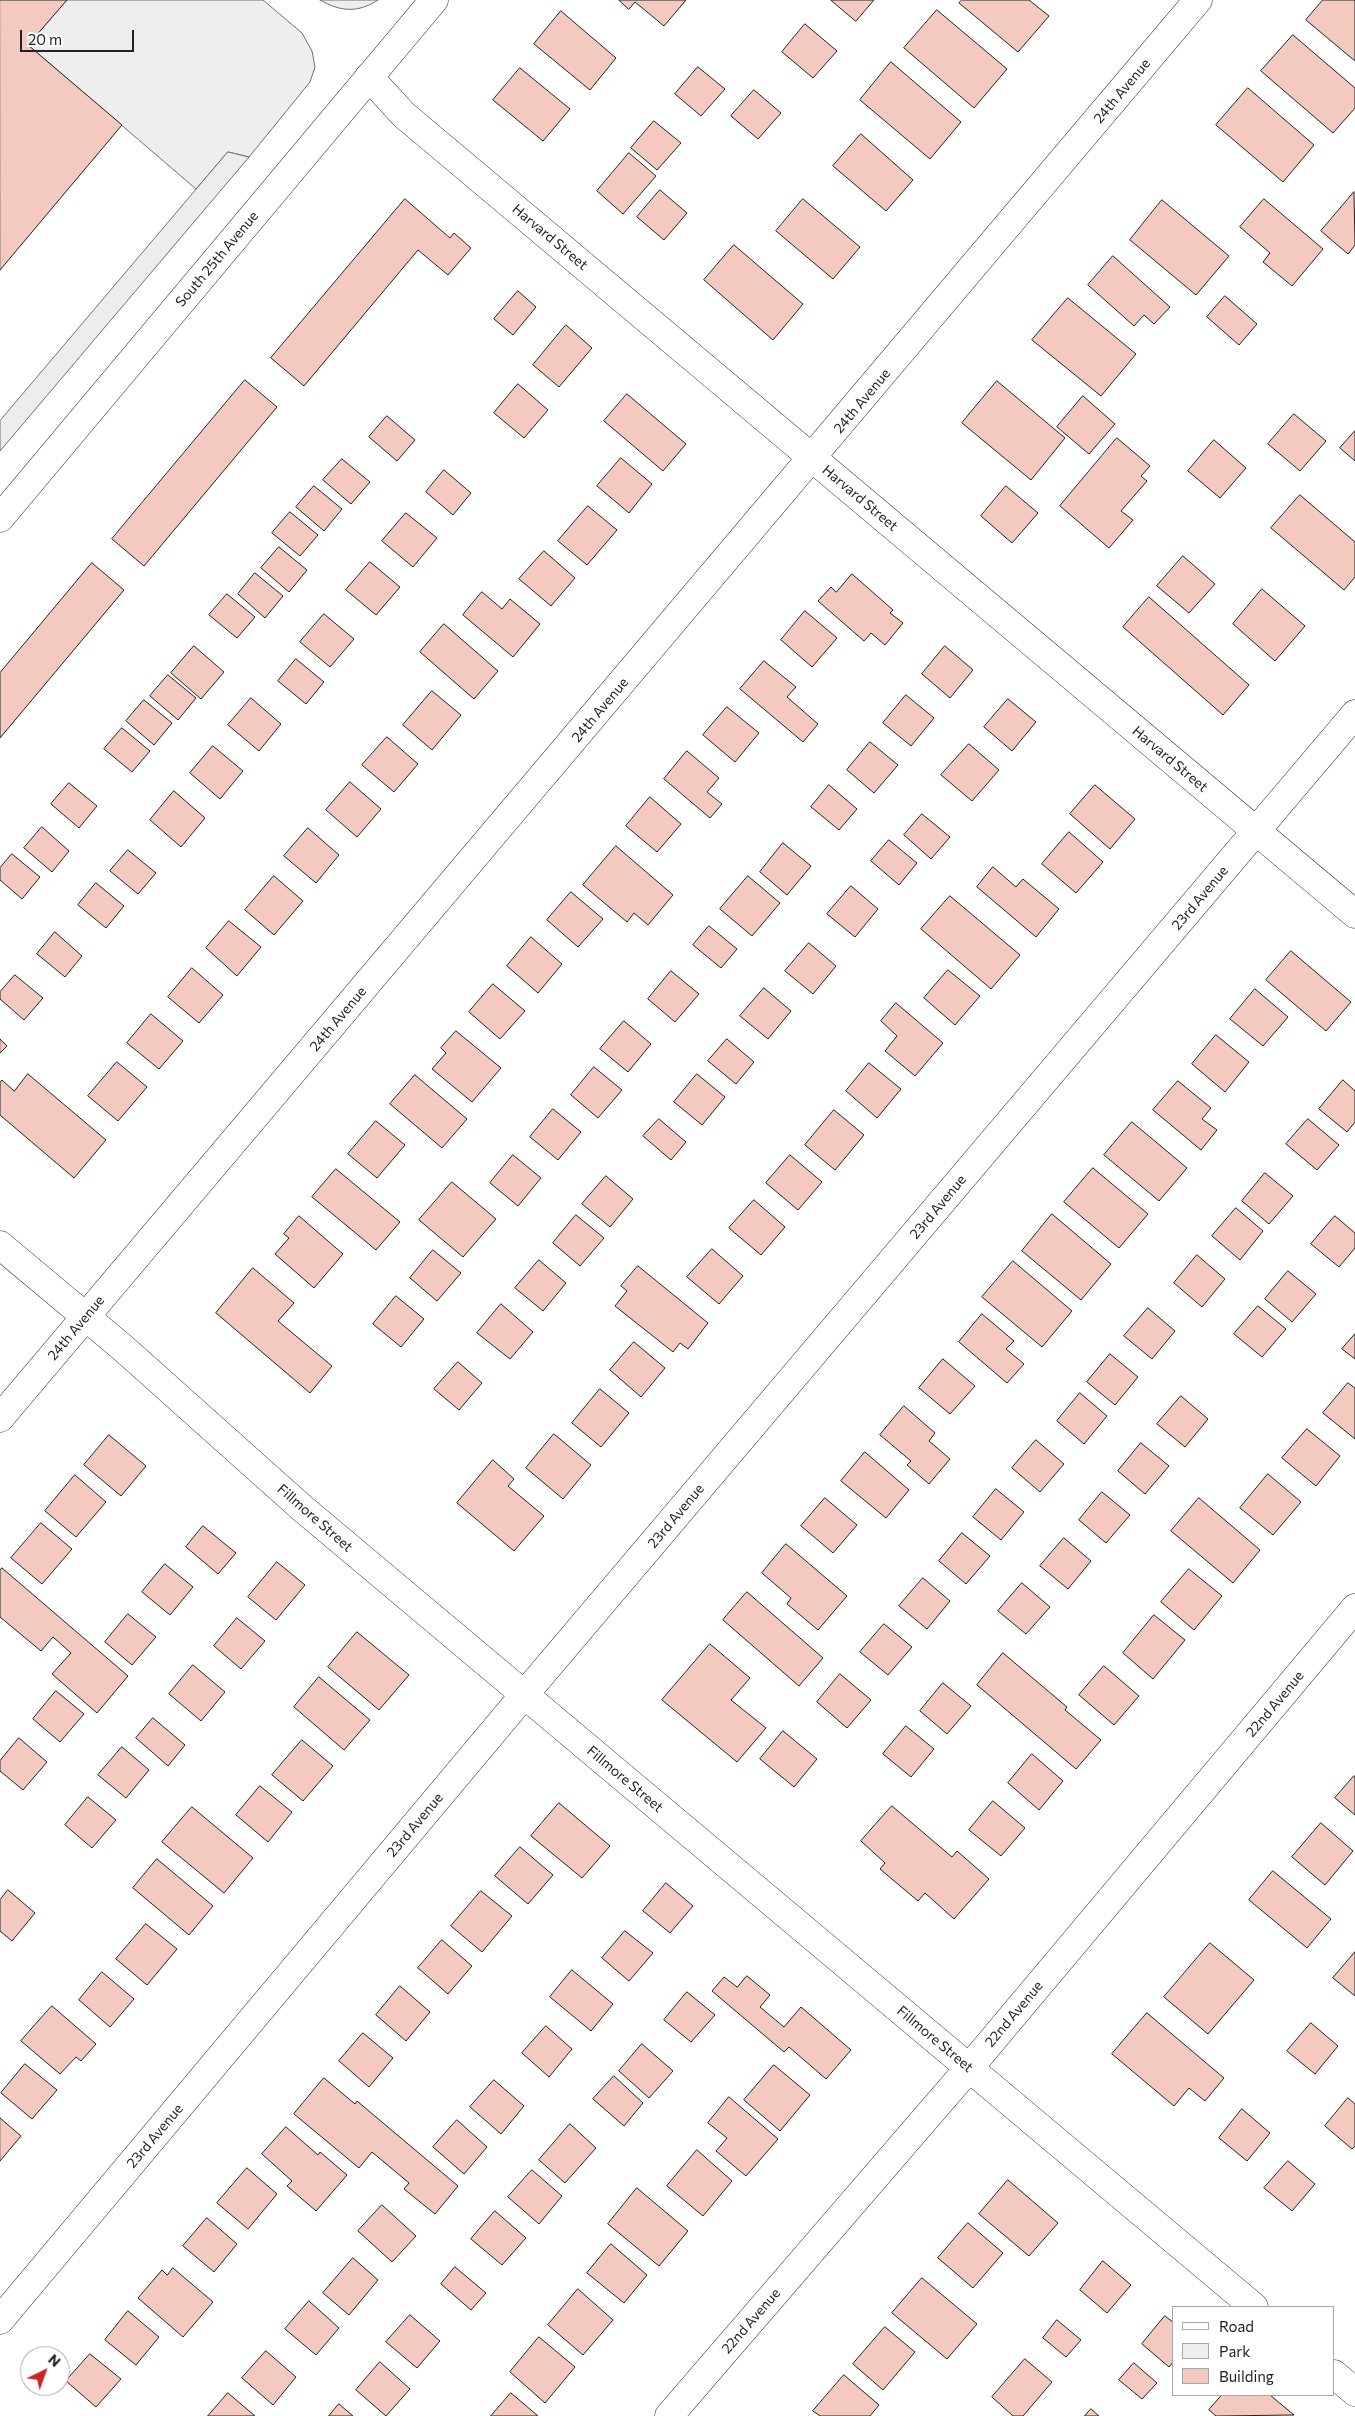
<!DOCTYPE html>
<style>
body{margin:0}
#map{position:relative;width:1355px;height:2416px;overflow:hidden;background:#fff;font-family:Commissioner,sans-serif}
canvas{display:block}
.legend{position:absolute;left:1172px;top:2306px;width:162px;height:90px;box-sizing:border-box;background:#fff;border:1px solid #a7a7a7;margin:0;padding:6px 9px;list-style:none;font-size:15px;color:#222}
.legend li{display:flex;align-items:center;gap:10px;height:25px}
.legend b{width:25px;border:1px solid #a7a7a7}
.north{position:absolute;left:20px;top:2346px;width:50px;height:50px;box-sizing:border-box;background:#fff;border:1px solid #a7a7a7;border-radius:50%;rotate:42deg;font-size:14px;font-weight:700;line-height:20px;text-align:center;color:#222}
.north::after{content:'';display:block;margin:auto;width:18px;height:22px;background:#c62828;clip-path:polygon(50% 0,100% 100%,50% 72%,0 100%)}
.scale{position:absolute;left:20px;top:30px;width:114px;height:22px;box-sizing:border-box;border:2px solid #222;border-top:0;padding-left:6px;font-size:15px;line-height:18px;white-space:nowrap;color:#222;-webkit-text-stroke:4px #fff;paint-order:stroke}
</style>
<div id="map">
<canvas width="1355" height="2416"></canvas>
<ul class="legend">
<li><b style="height:6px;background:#fff"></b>Road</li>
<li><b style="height:14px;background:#eee"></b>Park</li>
<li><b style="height:14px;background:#f3c9c0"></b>Building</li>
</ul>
<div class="north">N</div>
<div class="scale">20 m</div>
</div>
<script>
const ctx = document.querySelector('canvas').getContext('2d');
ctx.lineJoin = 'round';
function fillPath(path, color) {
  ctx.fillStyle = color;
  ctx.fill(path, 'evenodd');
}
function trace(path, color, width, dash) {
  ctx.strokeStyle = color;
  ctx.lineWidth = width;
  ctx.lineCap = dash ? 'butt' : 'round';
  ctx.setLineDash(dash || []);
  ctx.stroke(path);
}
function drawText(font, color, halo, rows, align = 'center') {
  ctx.font = font + ' Commissioner,sans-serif';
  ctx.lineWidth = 4;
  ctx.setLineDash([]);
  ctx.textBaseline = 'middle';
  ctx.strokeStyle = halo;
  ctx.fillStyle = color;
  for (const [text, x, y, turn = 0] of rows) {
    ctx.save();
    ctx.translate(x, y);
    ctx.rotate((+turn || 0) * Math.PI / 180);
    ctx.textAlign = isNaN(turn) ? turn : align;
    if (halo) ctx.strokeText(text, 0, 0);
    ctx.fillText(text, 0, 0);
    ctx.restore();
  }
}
const green = new Path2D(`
 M67,0H263L302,33L312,51L315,67L310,82L249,157L228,152L196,189L28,45Z
 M320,0H378C358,13 341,12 320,0Z`);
const parking = new Path2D(`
 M228,152L249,157L0,451V421Z`);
const building = new Path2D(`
 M0,0H67L28,45L122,125L0,270Z
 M619,0H686L664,26L635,2L629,9Z
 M831,0H874L856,21Z
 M962,0H1029L1049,16L1018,52L959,3Z
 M1323,0H1355V61L1306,20Z
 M937,10L1007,69L974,108L904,48Z
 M561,11L616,58L590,90L534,44Z
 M805,24L837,51L813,78L782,52Z
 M1293,35L1355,88V108L1333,133L1261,71Z
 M891,62L961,122L930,159L860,100Z
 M698,67L725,89L701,116L675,94Z
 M520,68L570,109L543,141L493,100Z
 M1248,88L1314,145L1283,182L1216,125Z
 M754,90L781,113L758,139L731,116Z
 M654,121L681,143L657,170L631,148Z
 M861,134L913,180L886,211L833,166Z
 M629,153L656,176L623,214L597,191Z
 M660,190L687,213L664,240L637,217Z
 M1354,192L1355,245L1348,254L1321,231Z
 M405,199L450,238L454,233L471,248L448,275L418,250L304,386L271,358Z
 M803,199L860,247L833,279L776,231Z
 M1264,199L1323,249L1292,286L1263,262L1270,253L1240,227Z
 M1162,200L1229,256L1196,295L1130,240Z
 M734,245L803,304L773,340L704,280Z
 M1113,256L1170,307L1154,324L1144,315L1134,326L1088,285Z
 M518,291L536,307L513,335L494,319Z
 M1225,296L1257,324L1239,345L1207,317Z
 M1068,298L1136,354L1101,396L1032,340Z
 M566,325L592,348L559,387L533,365Z
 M245,380L277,407L144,566L112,539Z
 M997,381L1065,438L1031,480L962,423Z
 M518,384L548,410L524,438L494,413Z
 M627,394L686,444L663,471L604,421Z
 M1083,396L1115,424L1089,454L1057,427Z
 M1294,414L1326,441L1300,471L1268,444Z
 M387,416L415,440L397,461L369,437Z
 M1355,431V461L1340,448Z
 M1117,438L1150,466L1141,476L1147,481L1121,511L1133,520L1109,548L1060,506Z
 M1214,440L1246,468L1220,498L1188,471Z
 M621,458L652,484L629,513L597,486Z
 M342,459L370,482L351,504L323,480Z
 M444,470L471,493L453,515L426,492Z
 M314,486L342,509L324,531L296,507Z
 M1006,486L1038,513L1012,543L981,516Z
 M1300,495L1355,542V577L1344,590L1271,528Z
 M588,506L617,530L587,565L558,541Z
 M290,512L318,535L300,556L272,533Z
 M406,513L437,538L413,567L382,541Z
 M279,547L307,570L289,592L261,568Z
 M544,551L575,578L551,606L519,579Z
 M1183,556L1215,584L1189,613L1157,586Z
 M370,562L400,587L376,615L346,590Z
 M92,563L124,590L0,738V673Z
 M255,573L283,596L265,618L238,594Z
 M852,574L893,610L890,613L903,623L885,645L871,633L864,641L818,601L831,587L836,592Z
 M1262,589L1305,626L1275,661L1233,624Z
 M482,592L502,609L510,599L540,624L513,657L463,615Z
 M227,594L255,617L237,638L209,615Z
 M1149,597L1249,685L1223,715L1123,627Z
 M805,611L837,638L812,667L781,640Z
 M324,614L354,639L330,667L300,642Z
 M444,624L498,671L474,699L420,652Z
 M194,646L224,672L201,699L171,673Z
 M945,646L973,670L950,698L922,674Z
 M296,659L324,682L306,704L278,681Z
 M764,661L796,687L787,697L818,724L803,742L740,689Z
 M168,675L196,698L178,720L150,696Z
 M432,691L461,715L432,750L403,725Z
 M906,695L934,718L911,746L883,723Z
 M251,698L281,724L259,751L228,725Z
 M1008,699L1036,722L1012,751L984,727Z
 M144,700L172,723L154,745L126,721Z
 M727,707L759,733L735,762L703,735Z
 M122,728L150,751L132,772L104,749Z
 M387,737L418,764L394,792L362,765Z
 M870,742L898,765L874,793L847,770Z
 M969,744L999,770L972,801L941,775Z
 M213,746L243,771L220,799L190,773Z
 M687,751L719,778L707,792L722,804L710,818L664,779Z
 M350,782L381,809L357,837L326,810Z
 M69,783L97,806L79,828L51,804Z
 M829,785L857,809L839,830L811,807Z
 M1095,785L1135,819L1110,849L1070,814Z
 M174,791L205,818L181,847L150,820Z
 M650,797L681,824L657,852L626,826Z
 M922,814L950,837L931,859L904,835Z
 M42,827L69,851L52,872L24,848Z
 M308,828L339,855L316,883L284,856Z
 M1069,832L1103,862L1076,893L1042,864Z
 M889,840L917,863L899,885L871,861Z
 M783,843L811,866L787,895L760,872Z
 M616,846L673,895L648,925L634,913L627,922L583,885Z
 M128,850L156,873L138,894L110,871Z
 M12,854L40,877L22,899L0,880V868Z
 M993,867L1016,887L1023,879L1059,909L1036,937L977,887Z
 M274,876L303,901L274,935L245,910Z
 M748,876L780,903L752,936L720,909Z
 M96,883L124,906L106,928L78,905Z
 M851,886L878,909L855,937L827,914Z
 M571,892L603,919L578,947L547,920Z
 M950,896L1020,955L991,989L921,929Z
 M229,921L261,947L237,976L206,948Z
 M709,926L737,949L721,968L693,945Z
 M55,932L82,956L65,977L37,954Z
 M531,937L562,964L538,993L507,966Z
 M809,943L836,966L813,994L785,971Z
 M1291,951L1351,1002L1326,1031L1266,980Z
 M192,968L223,995L199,1023L168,997Z
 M948,970L980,996L955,1025L924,998Z
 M671,971L699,994L675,1022L648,999Z
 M15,975L43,998L24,1020L0,999V992Z
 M493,984L525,1011L500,1039L469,1012Z
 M764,988L791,1011L768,1039L740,1016Z
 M1255,989L1288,1017L1263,1046L1230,1019Z
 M896,1003L943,1043L915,1076L885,1051L897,1036L881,1021Z
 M151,1014L183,1041L159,1069L127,1043Z
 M624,1021L651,1044L628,1072L600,1049Z
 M456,1031L501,1068L472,1102L432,1069L446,1053L441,1048Z
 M1216,1035L1249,1062L1225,1092L1192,1064Z
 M0,1039L7,1046L0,1053Z
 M727,1039L754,1062L736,1084L708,1061Z
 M117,1062L147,1087L118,1121L88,1096Z
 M869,1063L901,1089L877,1118L846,1091Z
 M594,1067L622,1090L598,1118L571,1095Z
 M28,1074L106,1140L74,1178L0,1115V1082L2,1080L14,1091Z
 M697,1074L725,1097L702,1125L674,1102Z
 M415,1075L467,1119L442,1148L390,1104Z
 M1343,1080L1355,1091V1122L1347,1132L1319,1109Z
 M1178,1081L1211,1108L1202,1119L1217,1130L1201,1150L1153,1110Z
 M553,1109L581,1132L558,1160L530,1137Z
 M834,1110L864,1135L835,1170L805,1145Z
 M659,1119L686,1142L671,1160L643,1136Z
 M1308,1119L1339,1145L1317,1170L1286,1144Z
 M376,1121L405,1145L377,1178L348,1154Z
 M1132,1122L1187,1168L1159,1201L1104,1155Z
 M513,1155L541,1178L518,1206L490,1183Z
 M790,1155L822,1182L798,1210L766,1183Z
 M1093,1168L1148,1214L1119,1248L1064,1202Z
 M336,1169L400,1222L376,1250L312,1197Z
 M1265,1173L1293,1196L1269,1224L1242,1201Z
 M606,1176L633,1199L610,1227L582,1204Z
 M452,1182L496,1219L463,1257L419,1220Z
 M754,1200L785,1227L761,1255L729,1228Z
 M1236,1208L1263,1231L1240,1260L1212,1236Z
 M1052,1214L1111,1264L1081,1300L1022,1251Z
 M576,1215L604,1238L580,1266L553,1243Z
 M299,1216L343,1254L314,1288L275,1254L289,1238L284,1234Z
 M1335,1216L1355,1233V1248L1339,1267L1311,1244Z
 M712,1249L743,1276L719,1304L687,1277Z
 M433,1250L461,1273L437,1301L410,1278Z
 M1197,1255L1225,1279L1202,1307L1174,1283Z
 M539,1260L566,1283L543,1311L515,1288Z
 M1013,1261L1072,1311L1042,1347L982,1297Z
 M638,1266L708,1323L688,1349L680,1343L673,1352L615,1306L627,1291L621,1286Z
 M253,1268L294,1303L278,1321L332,1366L310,1393L216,1313Z
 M1288,1271L1316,1294L1292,1322L1265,1299Z
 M396,1296L424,1319L401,1347L373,1324Z
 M501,1304L533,1332L510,1359L477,1333Z
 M1258,1306L1286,1329L1262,1357L1234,1334Z
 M1148,1308L1175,1331L1152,1359L1124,1336Z
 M982,1314L1014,1341L1006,1349L1024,1364L1007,1383L959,1342Z
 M1355,1334V1359L1342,1349Z
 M634,1342L665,1368L641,1397L610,1370Z
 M1110,1354L1138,1377L1115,1405L1087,1382Z
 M943,1359L975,1386L950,1414L919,1388Z
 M458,1362L482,1383L459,1410L434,1389Z
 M1348,1383L1355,1388V1439L1323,1413Z
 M600,1389L629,1413L601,1447L572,1423Z
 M1080,1393L1107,1416L1084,1444L1057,1421Z
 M1181,1396L1208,1419L1185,1447L1157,1424Z
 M904,1406L935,1433L929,1441L950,1459L929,1484L907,1465L911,1461L880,1435Z
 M1307,1429L1340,1456L1316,1486L1282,1458Z
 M554,1434L591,1465L563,1499L526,1468Z
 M109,1435L146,1466L121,1496L84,1465Z
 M1036,1440L1064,1464L1040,1492L1012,1468Z
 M1141,1443L1169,1466L1145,1494L1118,1471Z
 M865,1452L909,1490L886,1518L841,1481Z
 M493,1460L514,1479L508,1486L544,1516L514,1551L457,1503Z
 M1268,1474L1301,1502L1273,1535L1240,1508Z
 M75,1475L106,1502L76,1537L45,1511Z
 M996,1489L1024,1512L1001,1540L973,1517Z
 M1102,1492L1130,1515L1106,1543L1079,1520Z
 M825,1498L857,1525L833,1553L801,1526Z
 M1199,1498L1260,1550L1233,1583L1171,1531Z
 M41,1523L72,1549L42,1584L11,1558Z
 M203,1526L236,1553L218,1574L186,1547Z
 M962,1533L990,1556L966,1584L939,1561Z
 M1064,1538L1091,1561L1068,1589L1040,1566Z
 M786,1544L847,1596L818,1630L787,1604L791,1598L762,1573Z
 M277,1562L305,1585L276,1620L248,1597Z
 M165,1564L193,1587L170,1615L142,1592Z
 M2,1568L128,1676L97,1713L52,1674L71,1653L53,1637L41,1651L0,1617V1571Z
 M1189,1569L1222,1596L1194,1630L1161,1602Z
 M923,1578L950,1601L927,1629L899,1606Z
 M1022,1583L1050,1607L1026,1634L998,1611Z
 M747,1592L823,1658L799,1686L723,1620Z
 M128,1614L156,1637L132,1665L105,1642Z
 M1154,1615L1185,1640L1153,1679L1123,1653Z
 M237,1618L265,1641L241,1669L214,1646Z
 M884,1624L912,1647L888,1675L860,1652Z
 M357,1632L409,1675L379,1710L328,1667Z
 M710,1644L750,1678L731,1700L766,1728L737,1762L662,1700Z
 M1003,1653L1067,1707L1065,1710L1101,1740L1076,1769L977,1685Z
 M193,1665L225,1692L201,1721L169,1694Z
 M1104,1666L1139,1696L1114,1725L1079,1695Z
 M840,1674L871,1700L847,1728L817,1702Z
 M319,1677L370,1720L344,1750L294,1707Z
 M943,1683L971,1706L947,1734L920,1711Z
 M56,1691L84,1714L60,1742L33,1719Z
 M153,1718L185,1745L168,1766L136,1738Z
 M906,1726L934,1749L911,1777L883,1754Z
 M783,1731L817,1759L794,1787L760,1759Z
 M19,1738L47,1762L23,1790L0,1771V1761Z
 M302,1740L333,1766L303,1801L272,1775Z
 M122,1747L149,1770L126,1798L98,1775Z
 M1032,1754L1063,1781L1039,1810L1008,1783Z
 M1354,1776H1355V1815L1335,1798Z
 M260,1786L292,1812L268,1842L236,1815Z
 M88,1797L116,1820L92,1848L65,1825Z
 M993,1801L1025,1828L1001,1856L969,1830Z
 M559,1803L610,1846L582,1878L531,1836Z
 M892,1806L952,1857L957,1851L989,1879L954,1919L925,1893L918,1901L880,1869L885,1863L861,1841Z
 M192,1807L253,1858L224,1893L162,1842Z
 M1321,1823L1353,1851L1325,1885L1292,1857Z
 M520,1847L553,1875L528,1904L495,1876Z
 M157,1859L213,1906L189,1935L133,1888Z
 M1273,1871L1331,1919L1307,1948L1249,1900Z
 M666,1883L693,1906L670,1933L643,1911Z
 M8,1890L35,1913L12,1941L0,1931V1900Z
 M481,1891L512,1916L482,1952L451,1926Z
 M146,1924L177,1949L147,1985L116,1959Z
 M625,1931L653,1953L629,1981L602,1958Z
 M442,1940L472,1966L448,1994L418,1968Z
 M1210,1943L1254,1980L1208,2034L1164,1997Z
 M1355,1952V1996L1333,1978Z
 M572,1970L613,2004L591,2031L550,1997Z
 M102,1972L134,1999L110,2027L79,2000Z
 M747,1976L770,1995L760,2007L784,2027L801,2007L851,2050L826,2079L789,2047L784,2052L712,1991L724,1977L737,1987Z
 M400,1986L430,2012L406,2041L376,2015Z
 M687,1992L715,2015L691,2042L664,2020Z
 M52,2006L96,2044L81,2061L76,2057L60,2074L21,2041Z
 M1147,2013L1224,2078L1205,2101L1189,2088L1174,2106L1112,2054Z
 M1311,2023L1338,2046L1315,2074L1287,2051Z
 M546,2026L572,2049L549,2077L522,2053Z
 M363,2033L393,2058L369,2087L339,2061Z
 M642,2044L673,2071L649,2098L619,2071Z
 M25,2064L57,2090L32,2119L1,2093Z
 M774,2065L810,2095L780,2131L744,2100Z
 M614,2076L643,2103L624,2126L593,2099Z
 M324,2078L355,2104L357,2101L458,2186L435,2214L404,2189L409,2183L372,2152L359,2168L294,2114Z
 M494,2080L524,2106L501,2134L470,2107Z
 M729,2097L778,2139L746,2176L716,2151L727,2138L708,2123Z
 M1348,2098L1355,2104V2146L1352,2149L1325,2126Z
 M1242,2109L1270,2133L1247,2161L1219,2138Z
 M0,2118L21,2136L0,2161Z
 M457,2120L487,2147L464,2174L433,2147Z
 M570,2124L596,2148L565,2183L539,2160Z
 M286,2127L318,2155L320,2152L347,2175L316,2211L287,2186L292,2181L262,2154Z
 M697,2150L732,2181L703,2216L667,2186Z
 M1288,2161L1315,2184L1292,2211L1264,2188Z
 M247,2168L277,2194L248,2229L217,2203Z
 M532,2170L562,2196L539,2224L508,2197Z
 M1008,2180L1058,2223L1029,2256L979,2214Z
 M637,2188L688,2231L659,2266L608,2224Z
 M382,2205L416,2236L392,2262L358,2231Z
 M495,2211L526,2238L502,2265L471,2239Z
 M207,2218L237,2244L214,2272L183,2246Z
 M968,2223L1003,2253L973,2288L938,2258Z
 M611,2244L647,2275L624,2303L587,2273Z
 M353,2258L378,2280L349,2315L323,2293Z
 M1103,2261L1131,2285L1107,2313L1080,2290Z
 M455,2267L486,2293L471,2310L441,2284Z
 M173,2268L213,2302L183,2337L138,2298L162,2270L167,2275Z
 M922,2278L977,2324L947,2359L892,2313Z
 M578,2289L613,2320L583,2355L548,2325Z
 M309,2301L339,2328L316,2355L285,2329Z
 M128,2311L159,2337L136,2365L105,2340Z
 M410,2315L440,2341L417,2368L386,2342Z
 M1165,2316L1174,2323V2361L1169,2367L1142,2344Z
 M1057,2320L1081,2340L1066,2357L1043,2338Z
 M885,2327L915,2352L883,2390L853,2364Z
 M539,2337L575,2367L545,2403L510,2372Z
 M266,2351L296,2377L273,2405L242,2378Z
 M90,2354L121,2379L96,2407L66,2381Z
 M1025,2359L1052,2382L1023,2416H1013L992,2397Z
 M380,2362L410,2389L386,2416L356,2390Z
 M1134,2363L1157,2383L1142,2399L1119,2380Z
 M844,2375L879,2405L870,2416H820L813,2411Z
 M228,2393L255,2416H208Z
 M511,2393L538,2416H491Z
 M1222,2395H1270L1294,2415L1216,2416L1209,2410Z
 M339,2404L353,2416H329Z
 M1091,2409L1099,2416H1085Z`);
const street = new Path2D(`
 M369,77L404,115L1355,914
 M0,1245L123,1348L302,1508L1254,2307
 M0,1418L1198,0
 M0,2320L524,1695L1355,714
 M1334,2374L1355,2392
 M669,2416L969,2068L1355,1608`);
const secondary = new Path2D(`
 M0,518L434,0`);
const streetNames = [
 ["24th Avenue",1122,91,-50],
 ["Harvard Street",550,237,40],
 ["South 25th Avenue",217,259,-50],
 ["24th Avenue",862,401,-50],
 ["Harvard Street",860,498,40],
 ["24th Avenue",600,710,-50],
 ["Harvard Street",1170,759,40],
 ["23rd Avenue",1200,898,-50],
 ["24th Avenue",338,1019,-50],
 ["23rd Avenue",938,1207,-50],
 ["24th Avenue",76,1328,-50],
 ["23rd Avenue",676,1516,-50],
 ["Fillmore Street",315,1518,41],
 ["22nd Avenue",1275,1704,-50],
 ["Fillmore Street",625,1779,40],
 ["23rd Avenue",415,1825,-50],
 ["22nd Avenue",1014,2014,-50],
 ["Fillmore Street",935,2039,40],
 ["23rd Avenue",155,2136,-50],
 ["22nd Avenue",751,2321,-49]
];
fillPath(green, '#eee');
trace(green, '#6f6f6f', 1);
fillPath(parking, '#ededed');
trace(parking, '#6f6f6f', 1);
fillPath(building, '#f3c9c0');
trace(building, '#222', 1);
trace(street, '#222', 29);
trace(secondary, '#222', 29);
trace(street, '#fff', 28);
trace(secondary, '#fff', 28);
drawText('14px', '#222', '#fff', streetNames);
</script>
